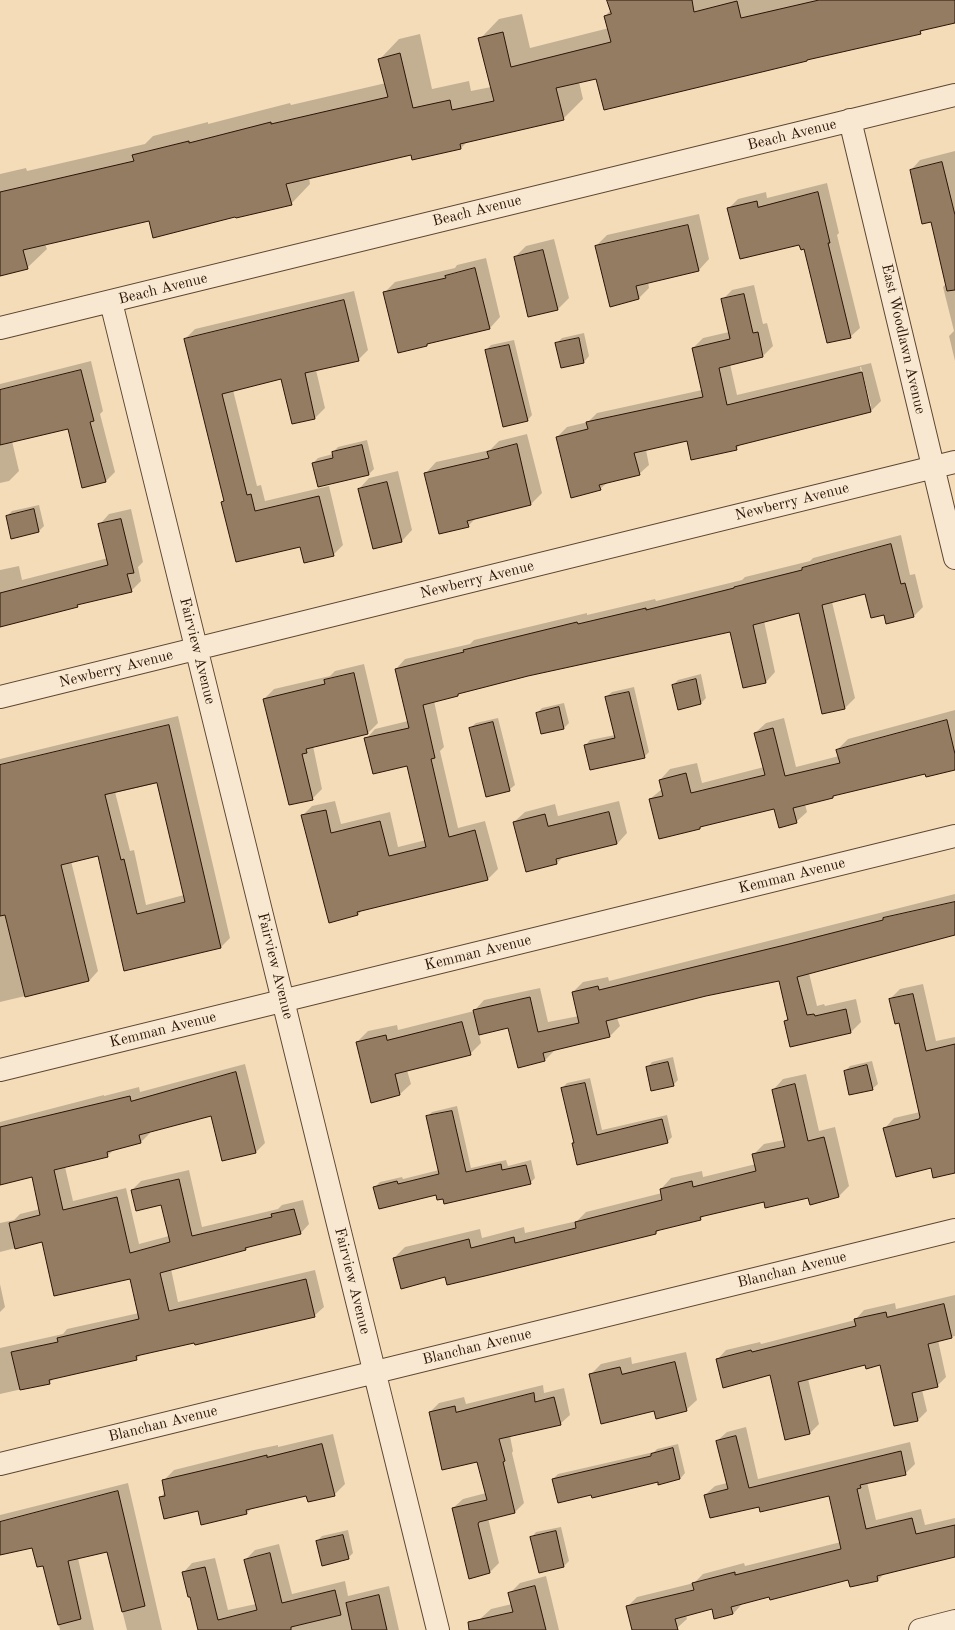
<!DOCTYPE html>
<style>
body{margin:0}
canvas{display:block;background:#f4dcb8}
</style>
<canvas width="955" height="1630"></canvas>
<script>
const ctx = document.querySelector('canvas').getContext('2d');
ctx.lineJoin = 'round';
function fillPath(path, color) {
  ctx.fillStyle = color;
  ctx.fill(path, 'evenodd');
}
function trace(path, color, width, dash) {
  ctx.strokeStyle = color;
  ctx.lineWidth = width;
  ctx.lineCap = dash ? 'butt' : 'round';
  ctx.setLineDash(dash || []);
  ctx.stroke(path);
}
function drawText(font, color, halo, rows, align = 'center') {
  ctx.font = font + ' "Old Standard TT",serif';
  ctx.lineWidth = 3;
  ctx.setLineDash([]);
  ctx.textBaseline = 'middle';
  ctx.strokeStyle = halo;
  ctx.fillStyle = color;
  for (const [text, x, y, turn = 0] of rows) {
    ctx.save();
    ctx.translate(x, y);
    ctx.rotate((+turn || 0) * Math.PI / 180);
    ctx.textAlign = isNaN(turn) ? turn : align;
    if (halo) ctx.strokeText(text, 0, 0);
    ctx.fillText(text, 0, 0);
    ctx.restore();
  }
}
const shadow = new Path2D(`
 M608,0H955V22L925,28L920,33L597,78L579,82L583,99L563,119L468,141L461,148L412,153L309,177L310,184L291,204L236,216L150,220L45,244L47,249L27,268L0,275V174L26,168L27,171L145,144L153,136L208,122V124L290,103L291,105L386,83L380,59L399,39L420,34L432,89L469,81L471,91L491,87L480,39L499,19L522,14L530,48L609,28L605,16L611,10Z
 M955,151V361L949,336L954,331L943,287L947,283L931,221L911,170L920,160Z
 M827,183L839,233L837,235L860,328L850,337L805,248L729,208L738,199L766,192L767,198Z
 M699,214L709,259L699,270L648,282L649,288L639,298L596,246L607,235Z
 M554,239L569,298L558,309L529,316L515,257L526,246Z
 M486,258L500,317L490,328L430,342L427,345L384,293L395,282L455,268L457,265Z
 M754,285L763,324L767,323L773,346L763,356L730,364L737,395L871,363L881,401L871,411L742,443L736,449L688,440L646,450L649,465L639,474L608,482L600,489L557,437L567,427L588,422L597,413L702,390L693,348L703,338L729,332L722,300L732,290ZM860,367H861L871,406H869Z
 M354,291L368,350L358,360L316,370L325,408L315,418L293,423L282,377L233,390L257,486L261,485L265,501L329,486L343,545L333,555L301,546L223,502L225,500L185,339L195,329Z
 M584,333L589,356L584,362L562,367L556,344L562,338Z
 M514,340L532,415L527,421L486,350L491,345Z
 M91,361L103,411L100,414L115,472L106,481L68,427L12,441L19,471L9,481L0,483V384Z
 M527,434L542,493L531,504L476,518L468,526L426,473L436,462L490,450L499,441Z
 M367,440L374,469L369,474L313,463L318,458L333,454V452L338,447Z
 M398,471L412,530L402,541L359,489L369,478Z
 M39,505L44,526L39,531L7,516L12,511Z
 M131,509L143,562L138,567L141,581L131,591L81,603L77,606L0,627V570L19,566L22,580L108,558L100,524L109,514Z
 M901,535L910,575L915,574L923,607L914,616L884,613L866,593L832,602L855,698L845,708L823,713L799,612L764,621L775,672L766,682L731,631L527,675L461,692L458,695L434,701L444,747L440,751L458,828L485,821L498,869L488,879L363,909L358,915L330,921L302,816L312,806L335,801L341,824L390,812L398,847L426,840L408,764L366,739L375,729L408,721L396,669L405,659L470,644L474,640L587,613V615L655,599L656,601L742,580L745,577L810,561L813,558Z
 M364,664L378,723L368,733L313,746L322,789L312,799L264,699L274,689L330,676L335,671Z
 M701,674L706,698L701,703L673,685L678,680Z
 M634,687L649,752L644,757L585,746L590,740L615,735L606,697L612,692Z
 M564,703L569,723L564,728L542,733L537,713L542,708Z
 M955,710V769L925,773L835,795L833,797L805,804L807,812L796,822L775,807L703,825L700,828L650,799L662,789L660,780L670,769L697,763L702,783L764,767L755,733L766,723L784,718L796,767L839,756L837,750L848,739Z
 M178,716L230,938L221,947L125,970L98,855L71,861L98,971L89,981L0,1002V759ZM158,782L184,895L146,905L134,850L130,851L115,792Z
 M498,718L515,785L509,790L470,728L476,723Z
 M619,801L627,833L617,844L564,856L557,863L527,871L514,822L525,812L555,804L558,816Z
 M955,894V934L809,973L817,1006L824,1004L825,1006L856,999L861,1022L851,1032L785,1021L789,1017L780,979L705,995L617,1018L620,1026L609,1037L555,1050L545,1060L509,1027L479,1034L481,1043L470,1054L407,1070L411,1084L400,1094L372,1101L357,1042L368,1031L397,1025L398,1030L474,1011L484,1000L540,988L548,1022L579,1016L573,992L583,982L608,977L609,981Z
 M923,984L936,1041L955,1037V1171L932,1167L885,1128L894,1118L920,1112L900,1022L890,999L900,989Z
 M673,1057L678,1080L673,1085L647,1068L652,1062Z
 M872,1061L878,1084L872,1089L845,1071L850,1066Z
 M245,1064L265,1143L256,1152L212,1115L150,1131V1133L141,1142L115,1149L107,1156L65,1167L73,1201L126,1188L139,1244L169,1236L162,1204L132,1190L141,1181L189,1170L202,1227L278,1209L282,1205L303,1200L309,1224L300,1234L249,1246L246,1250L171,1269L178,1302L315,1270L324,1307L314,1316L142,1354L136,1359L54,1378L49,1383L0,1394V1348L63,1334L67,1329L139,1313L131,1277L43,1241L0,1252V1223L14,1220L20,1214L40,1209L32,1176L0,1184V1122L104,1095V1096L139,1087L140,1092Z
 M806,1074L819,1131L835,1127L849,1186L839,1196L811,1203L809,1197L764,1201L704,1215L701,1219L660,1229L656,1233L446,1276L394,1258L405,1247L480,1229L482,1238L524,1227L525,1233L577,1221L586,1212L662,1193L661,1189L671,1178L702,1171L703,1177L756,1164L753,1155L764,1144L784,1140L773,1090L783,1079Z
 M590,1078L602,1130L667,1115L672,1137L667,1142L573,1143L574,1142L562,1088L567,1083Z
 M457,1106L471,1168L506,1160L508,1166L531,1160L535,1178L530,1183L443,1198L437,1194L375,1187L380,1182L402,1177L403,1179L439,1170L427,1117L432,1112Z
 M0,1284L5,1307L0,1312Z
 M955,1295V1336L938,1340L946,1377L937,1386L922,1390L927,1411L918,1420L895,1425L881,1364H866L808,1379L819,1424L810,1433L786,1439L770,1374L717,1360L726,1350L760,1342L761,1344L855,1320L864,1310L895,1303L896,1309Z
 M686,1352L697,1400L686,1410H655L590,1375L601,1364L631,1357L632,1364Z
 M543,1385L544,1393L564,1388L570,1415L560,1424L510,1436L513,1451L512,1453L524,1503L515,1512L488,1518L499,1563L490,1572L469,1577L453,1508L463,1499L486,1493L478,1461L430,1412L439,1403L464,1397L466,1404Z
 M746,1427L758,1479L910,1442L915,1464L905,1474L867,1482L876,1520L921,1509L925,1525L955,1518V1555L885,1573L878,1580L851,1586L849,1578L769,1595L742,1603V1604L733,1614L713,1608L686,1615L687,1619L677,1628L671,1630H633L628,1606L637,1597L694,1583L703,1574L744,1563L745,1566L841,1542L830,1495L759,1506L705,1495L715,1486L727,1483L717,1441L727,1432Z
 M333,1434L345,1484L334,1495H307L253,1507L247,1513L199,1510L160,1498L165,1492L163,1481L174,1470L254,1450L278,1445V1447Z
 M678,1444L685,1473L680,1479L659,1484L658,1481L553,1479L558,1474L654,1452L657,1449Z
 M128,1483L162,1630H164H127L107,1551L78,1558L94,1630H60L44,1565L33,1546L0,1554V1515Z
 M561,1527L569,1561L564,1566L531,1538L536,1532Z
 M348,1530L353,1553L348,1558L317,1541L322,1536Z
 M279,1544L292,1594L345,1581L348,1596L389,1586L399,1630H199L191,1595L183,1573L192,1563L215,1558L228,1610L256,1604L245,1560L255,1550Z
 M546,1576L559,1630H482L480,1619L491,1609L512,1604L509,1594L520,1583Z`);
const building = new Path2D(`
 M607,0H692L694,12L737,1L741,18L819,0H955V23L920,31L921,34L807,60V61L766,71L604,110L596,79L556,88L564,120L460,144L461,149L412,160L411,155L286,184L292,205L236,218L235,217L153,238L149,221L23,250L28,269L0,276V192L134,161L132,155L189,141V143L271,122V124L388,97L378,59L400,53L413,108L450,100L452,110L494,101L478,38L503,32L511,67L611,42L604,16L611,14Z
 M942,162L955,215V290L947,291L931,222L922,224L910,170Z
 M818,192L830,243H828L851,338L827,343L804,249L801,250L799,245L740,259L727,208L757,201L758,207Z
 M688,225L699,271L636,286L639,299L610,307L595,246Z
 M543,250L558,310L528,317L514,257Z
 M475,268L490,329L427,344V346L398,353L383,292L446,278L445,276Z
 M744,294L753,333L758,332L763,357L719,368L727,405L862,372L871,412L736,446L737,450L691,460L687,441L634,453L640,475L599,485L601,490L571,498L556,437L588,429L586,422L703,397L692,348L730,339L721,299Z
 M344,300L359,361L305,373L315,419L292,424L281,379L222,394L247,495L251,494L255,511L319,496L334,556L304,563L300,547L236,562L221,502L224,501L184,339Z
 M579,338L584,363L561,368L555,343Z
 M509,345L528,421L503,427L485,350Z
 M81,370L94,421L90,422L106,482L82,488L68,429L0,445V390Z
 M517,444L531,505L467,521L469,527L439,534L424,473L489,458L487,452Z
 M362,445L369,475L318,487L312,463L333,458L332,452Z
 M387,482L402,542L373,549L358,489Z
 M34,509L39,532L11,539L6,516Z
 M121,519L134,573L127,574L132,592L77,605L78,607L0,627V593L108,565L98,524Z
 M891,544L901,584L905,583L914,617L886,624L884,615L871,618L865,594L822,605L845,709L822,714L799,613L753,625L766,683L743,688L730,632L528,676L458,694V696L423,705L435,758L431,759L449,837L475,830L488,880L357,912L358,915L329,923L301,815L326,810L331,833L380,821L389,856L426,847L407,766L373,774L364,738L409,728L395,669L464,652L463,650L577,622L578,624L646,608V610L734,588V587L802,570V568Z
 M354,673L368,734L306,749L307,753L302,754L313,800L289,805L263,699L325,684L324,680Z
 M696,679L701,704L678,710L672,685Z
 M629,692L645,758L590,770L584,745L615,738L605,697Z
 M559,707L564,729L541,734L536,713Z
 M947,720L955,754V770L926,777L925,774L833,796V798L793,808L797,823L779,828L774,809L700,827V829L659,839L649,799L663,796L659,780L686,773L691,793L765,775L754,733L773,728L785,776L840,763L836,750Z
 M493,722L510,791L486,797L469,728Z
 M169,725L221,948L124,971L98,856L61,865L89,981L25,997L5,915L0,916V765ZM157,783L185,902L137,914L124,859L121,860L105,795Z
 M609,812L617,844L556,859L557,864L526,872L513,822L545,814L548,826Z
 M955,902V935L797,977L807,1015L814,1014L815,1016L846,1009L851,1033L790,1047L784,1021L788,1020L779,981L706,996L606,1021L610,1037L543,1053L545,1061L518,1068L508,1028L479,1035L473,1010L530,997L538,1032L579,1023L572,992L598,986L599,990L789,944L883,920V918Z
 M913,994L926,1051L955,1044V1173L933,1178L931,1168L896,1177L883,1128L919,1119L920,1117L899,1023L895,1024L889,999Z
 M462,1022L471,1055L395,1074L400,1095L371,1103L356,1042L386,1035L387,1040Z
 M668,1062L674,1086L651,1091L646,1067Z
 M867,1065L873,1090L849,1095L844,1071Z
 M236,1072L256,1153L222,1161L211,1116L139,1135L141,1143L107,1152L108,1157L54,1170L63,1210L117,1197L130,1253L170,1242L161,1205L136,1211L131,1190L179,1179L192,1236L272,1217L271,1214L294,1209L301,1234L245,1248L246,1250L160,1273L169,1311L306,1279L315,1317L195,1345L194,1343L136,1356L137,1360L49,1380L50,1384L20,1390L11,1352L58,1342L57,1338L139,1319L130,1279L54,1296L42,1242L15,1249L9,1223L40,1215L32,1177L0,1185V1127L130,1096L131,1101Z
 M585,1083L597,1135L662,1119L668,1143L577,1165L572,1143H574L561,1088Z
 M795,1084L808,1141L824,1137L839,1197L810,1205L808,1198L765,1208L764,1202L700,1217L701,1220L656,1231V1234L489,1275L447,1285L445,1277L401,1289L393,1258L469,1239L471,1248L514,1237L515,1243L576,1228L575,1222L662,1200L660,1189L692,1181L693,1187L756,1171L752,1154L785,1147L772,1090Z
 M452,1111L466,1172L501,1164L502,1170L526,1165L531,1184L444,1204L443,1199L437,1200L436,1195L379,1209L373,1187L397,1181L398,1184L439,1174L426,1116Z
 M944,1304L952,1338L928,1344L938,1387L912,1393L918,1421L894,1426L880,1365L866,1369L865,1365L798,1382L810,1434L785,1440L770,1375L723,1388L716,1359L751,1350L752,1352L856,1326L854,1319L886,1312L887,1317Z
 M675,1362L687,1411L656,1419L654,1411L601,1424L589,1374L620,1367L622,1374Z
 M534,1393L535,1402L554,1397L561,1425L499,1439L505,1461L503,1462L515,1513L479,1522L478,1524L490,1573L469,1579L452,1508L487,1500L477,1462L442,1470L429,1412L455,1406L456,1412Z
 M736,1436L749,1488L901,1451L906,1475L860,1485L861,1488L857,1489L866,1529L912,1518L916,1534L955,1525V1557L877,1576L878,1581L850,1587L848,1580L770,1600L769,1597L731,1607L733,1614L714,1619L712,1609L675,1619L678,1630H632L626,1606L694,1590L692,1583L735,1572V1575L841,1549L829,1496L760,1512L759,1507L710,1518L704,1495L728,1489L716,1441Z
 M322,1444L335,1496L308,1502L306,1496L246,1510L247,1514L201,1525L198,1511L164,1519L159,1497L165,1496L162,1480L243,1461L267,1455V1457Z
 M673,1448L680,1479L658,1485V1482L592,1498L591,1495L558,1503L552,1479L651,1456V1454Z
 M118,1491L145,1606L122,1612L107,1552L68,1561L81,1619L58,1625L43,1566L37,1567L32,1548L0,1555V1522Z
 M556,1531L564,1567L539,1573L530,1537Z
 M343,1535L349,1559L322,1566L316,1541Z
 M270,1553L282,1603L335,1590L341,1615L291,1627V1630H198L190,1597H188L182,1572L205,1567L218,1620L257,1610L244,1560Z
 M535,1586L546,1630H469L468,1622L513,1612L508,1593Z
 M379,1595L387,1630H352L346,1603Z`);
const minor = new Path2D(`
 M850,120L955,558
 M111,302L438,1630
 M0,328L955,95
 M0,697L955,462
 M0,1464L955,1230
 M920,1630L955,1621`);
const tertiary = new Path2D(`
 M0,1070L955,836`);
const streetNames = [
 ["Beach Avenue",792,135,-14],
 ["Beach Avenue",477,211,-14],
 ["Beach Avenue",163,289,-14],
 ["East Woodlawn Avenue",903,339,77],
 ["Newberry Avenue",792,502,-14],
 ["Newberry Avenue",477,580,-14],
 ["Fairview Avenue",197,651,76],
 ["Newberry Avenue",116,669,-14],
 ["Kemman Avenue",792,876,-14],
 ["Kemman Avenue",478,953,-14],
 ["Fairview Avenue",275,966,76],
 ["Kemman Avenue",163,1030,-14],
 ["Blanchan Avenue",792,1270,-14],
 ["Fairview Avenue",352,1281,76],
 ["Blanchan Avenue",477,1347,-14],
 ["Blanchan Avenue",163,1424,-14]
];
fillPath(shadow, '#0003');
fillPath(building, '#947c63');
trace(building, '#2b1406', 1);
trace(minor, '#5d4632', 24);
trace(tertiary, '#5d4632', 24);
trace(minor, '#f8e8d1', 22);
trace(tertiary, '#f8e8d1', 22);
drawText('15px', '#2b1406', '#f8e8d1', streetNames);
</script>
